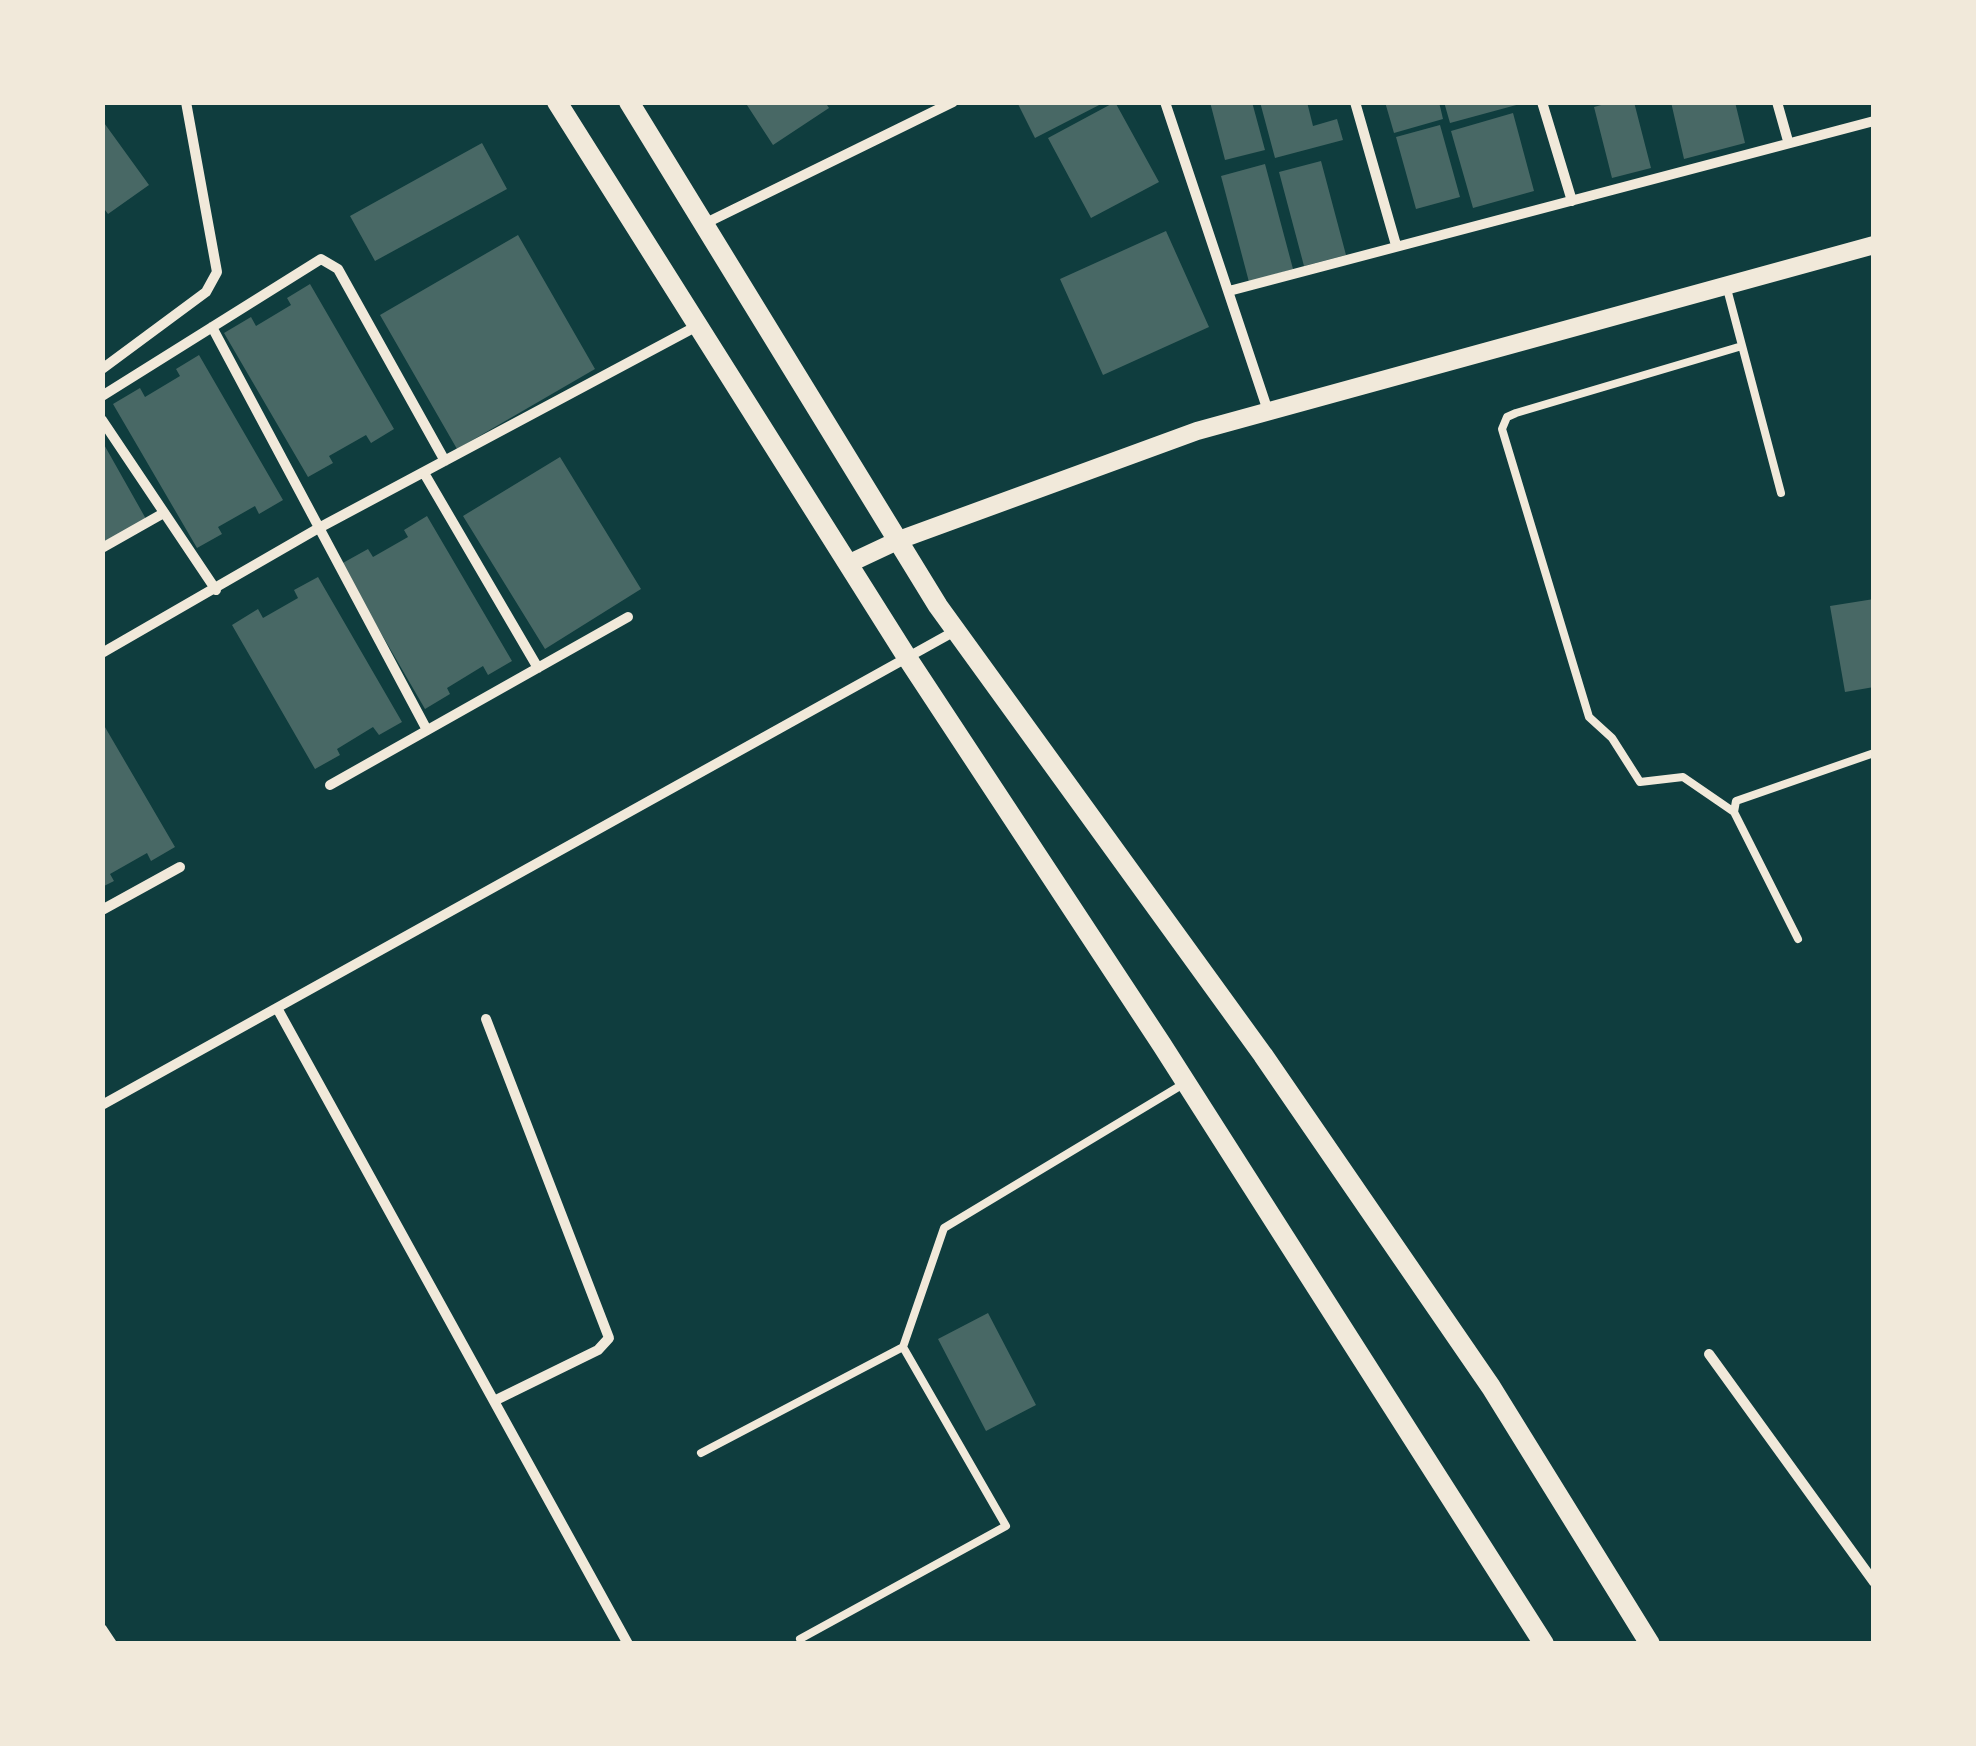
<!DOCTYPE html>
<style>
body{margin:0}
#map{position:relative;width:1976px;height:1746px;overflow:hidden;background:#0f3d3e;font-family:"Fira Sans Condensed",sans-serif}
canvas{display:block}
.frame{position:absolute;inset:0;border:105px solid #f1e9da;pointer-events:none}
</style>
<div id="map">
<canvas width="1976" height="1746"></canvas>
<div class="frame"></div>
</div>
<script>
const ctx = document.querySelector('canvas').getContext('2d');
ctx.lineJoin = 'round';
function fillPath(path, color) {
  ctx.fillStyle = color;
  ctx.fill(path, 'evenodd');
}
function trace(path, color, width, dash) {
  ctx.strokeStyle = color;
  ctx.lineWidth = width;
  ctx.lineCap = dash ? 'butt' : 'round';
  ctx.setLineDash(dash || []);
  ctx.stroke(path);
}
const building = new Path2D(`
 M745,102H825L829,108L773,145Z
 M1017,102H1105L1035,138Z
 M1115,102L1159,182L1091,218L1048,138Z
 M1210,102H1252L1265,150L1225,160Z
 M1260,102H1307L1313,126L1337,119L1343,140L1275,158Z
 M1385,102H1439L1443,119L1394,133Z
 M1444,102H1520V104L1450,123Z
 M1612,102H1634L1651,168L1612,178L1594,107Z
 M1671,102H1735L1745,143L1684,159Z
 M1513,113L1534,191L1473,208L1451,131Z
 M102,120L149,185L108,214L102,206Z
 M1440,125L1460,197L1416,209L1396,137Z
 M482,143L507,189L375,261L350,216Z
 M1321,161L1346,255L1304,266L1279,172Z
 M1265,164L1293,269L1249,282L1221,176Z
 M1166,231L1209,327L1103,375L1060,279Z
 M518,235L595,369L457,449L380,315Z
 M310,284L394,429L371,443L366,435L329,456L333,463L308,477L224,333L251,317L256,326L291,305L287,298Z
 M199,355L283,500L259,514L255,506L218,527L222,534L197,548L113,404L140,388L145,397L180,376L176,369Z
 M102,441L146,519L102,543Z
 M560,457L641,589L545,649L463,516Z
 M427,516L512,661L488,675L483,666L447,688L450,694L425,709L341,564L368,549L373,557L408,537L404,530Z
 M318,577L402,722L379,735L373,727L337,749L340,755L315,769L232,625L258,609L263,618L298,598L294,590Z
 M1874,599V687L1845,692L1830,606Z
 M102,722L175,847L151,861L147,853L110,874L114,881L102,887Z
 M988,1313L1036,1405L986,1431L938,1339Z`);
const service = new Path2D(`
 M1726,285L1781,493
 M1734,812L1683,777L1640,782L1612,738L1589,717L1502,429L1507,417L1516,413L1742,346
 M1798,939L1734,812L1736,801L1874,753
 M701,1453L903,1347L944,1228L1185,1083
 M800,1639L1006,1526L903,1347`);
const minor = new Path2D(`
 M1165,102L1268,411
 M1355,102L1396,245
 M1542,102L1572,201
 M1777,102L1788,141
 M706,223L953,102
 M1229,291L1874,121
 M212,327L427,730
 M102,369L206,292L217,272L186,102
 M102,396L321,259L338,269L445,461
 M102,420L216,590
 M424,473L538,668
 M102,548L162,514
 M102,653L317,529L697,326
 M330,785L628,617
 M102,910L180,867
 M277,1008L628,1644
 M486,1019L609,1338L598,1350L494,1401
 M102,1105L955,631
 M1709,1354L1874,1582
 M102,1629L112,1644`);
const tertiary = new Path2D(`
 M850,563L899,540L1197,431L1874,245`);
const secondary = new Path2D(`
 M557,102L908,659L1162,1045L1544,1644
 M629,102L938,606L1263,1055L1491,1387L1650,1644`);
fillPath(building, '#486865');
trace(service, '#f1e9da', 8);
trace(minor, '#f1e9da', 10);
trace(tertiary, '#f1e9da', 18);
trace(secondary, '#f1e9da', 20);
</script>
